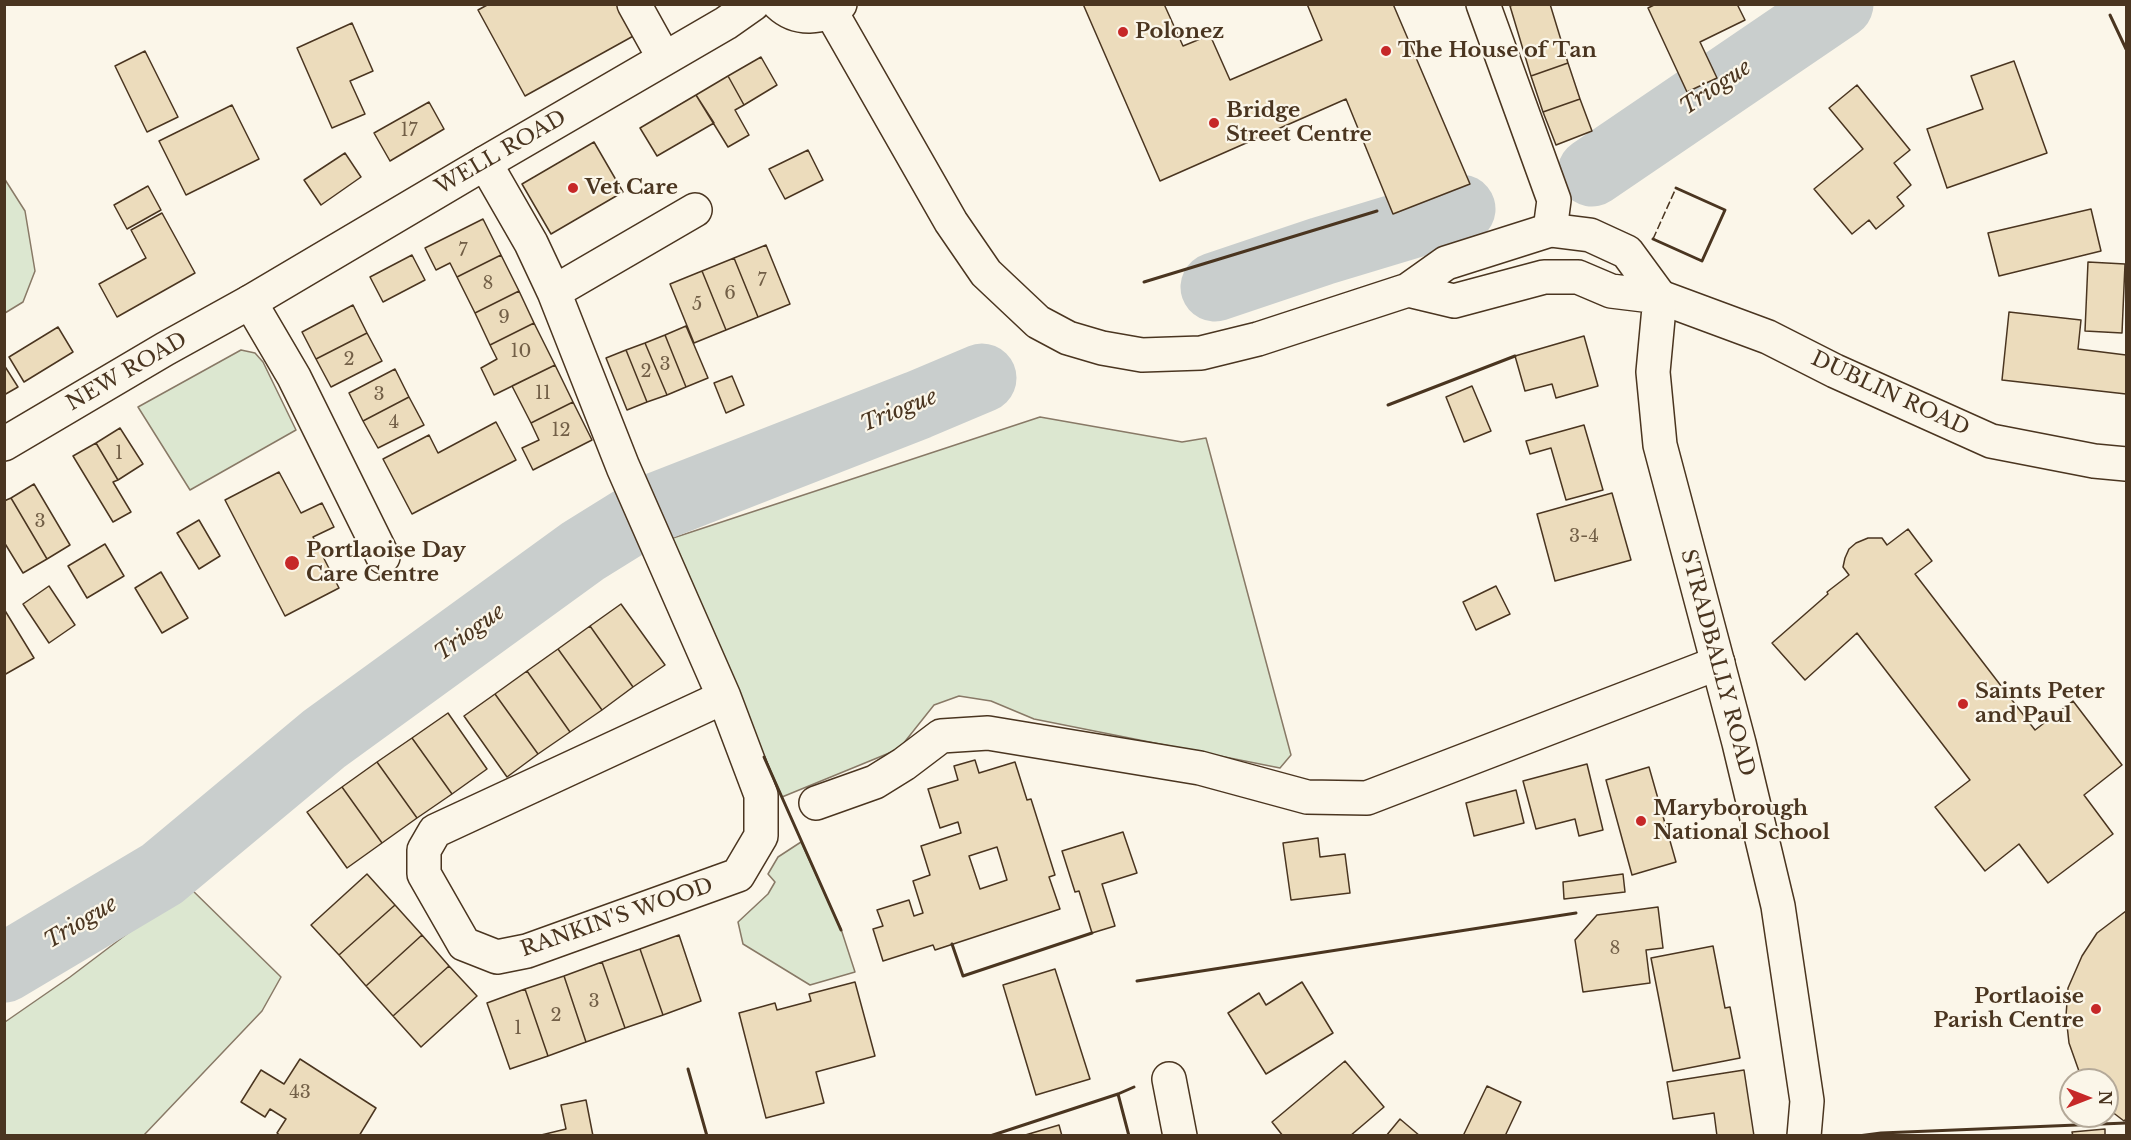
<!DOCTYPE html>
<style>
body{margin:0}
#map{position:relative;width:2131px;height:1140px;overflow:hidden;background:#fbf6e9;font-family:"Libre Baskerville",serif}
canvas{display:block}
.frame{position:absolute;inset:0;border:6px solid #4a3520;pointer-events:none}
.north{position:absolute;left:2059px;top:1068px;width:60px;height:60px;box-sizing:border-box;background:#fbf6e9;border:2px solid #b4a999;border-radius:50%;rotate:90deg;font-size:16px;font-weight:700;line-height:24px;text-align:center;color:#4a3520}
.north::after{content:'';display:block;margin:auto;width:21px;height:27px;background:#c62828;clip-path:polygon(50% 0,100% 100%,50% 72%,0 100%)}
</style>
<div id="map">
<canvas width="2131" height="1140"></canvas>
<div class="frame"></div>
<div class="north">N</div>
</div>
<script>
const ctx = document.querySelector('canvas').getContext('2d');
ctx.lineJoin = 'round';
function fillPath(path, color) {
  ctx.fillStyle = color;
  ctx.fill(path, 'evenodd');
}
function trace(path, color, width, dash) {
  ctx.strokeStyle = color;
  ctx.lineWidth = width;
  ctx.lineCap = dash ? 'butt' : 'round';
  ctx.setLineDash(dash || []);
  ctx.stroke(path);
}
function drawText(font, color, halo, rows, align = 'center') {
  ctx.font = font + ' "Libre Baskerville",serif';
  ctx.lineWidth = 4.5;
  ctx.setLineDash([]);
  ctx.textBaseline = 'middle';
  ctx.strokeStyle = halo;
  ctx.fillStyle = color;
  for (const [text, x, y, turn = 0] of rows) {
    ctx.save();
    ctx.translate(x, y);
    ctx.rotate((+turn || 0) * Math.PI / 180);
    ctx.textAlign = isNaN(turn) ? turn : align;
    if (halo) ctx.strokeText(text, 0, 0);
    ctx.fillText(text, 0, 0);
    ctx.restore();
  }
}
const green = new Path2D(`
 M4,178L25,211L35,271L23,302L5,313Z
 M241,350L255,353L263,362L296,430L190,490L138,407Z
 M1040,417L1182,442L1206,438L1291,755L1280,768L1034,719L991,701L959,696L934,705L899,749L782,797L670,539Z
 M801,842L841,929L855,972L810,985L743,944L738,922L768,894L775,882L768,874L778,857Z
 M189,887L281,977L262,1011L144,1135H5V1022L70,977Z`);
const river = new Path2D(`
 M1592,172L1839,4
 M1215,287L1322,251L1461,209
 M4,968L162,874L324,739L583,551L649,510L918,405L982,378`);
const building = new Path2D(`
 M489,4H633L646,29L525,96L478,10Z
 M1083,4H1164L1183,46L1210,35L1230,80L1322,40L1307,4H1393L1470,184L1393,214L1346,99L1160,181Z
 M1516,4H1550L1568,63L1531,76L1510,6Z
 M1656,4H1737L1745,20L1700,42L1717,78L1687,92L1648,8Z
 M352,23L373,71L350,81L365,114L332,128L297,48Z
 M145,51L178,117L147,132L115,66Z
 M761,57L777,85L744,105L728,76Z
 M2014,61L2047,153L1947,188L1927,129L1983,109L1971,76Z
 M1568,63L1580,99L1543,112L1531,76Z
 M728,76L744,105L735,110L749,135L728,147L696,95Z
 M1857,85L1910,150L1894,163L1911,185L1897,197L1904,206L1876,229L1869,220L1852,234L1814,189L1863,149L1829,108Z
 M696,95L714,123L657,156L640,128Z
 M1580,99L1592,131L1556,145L1543,112Z
 M429,102L444,129L390,161L374,133Z
 M232,105L259,159L186,195L159,141Z
 M594,142L623,192L551,234L522,184Z
 M808,150L823,180L785,199L769,169Z
 M345,153L361,177L321,205L304,180Z
 M148,186L161,210L127,229L114,205Z
 M2091,209L2101,251L1999,276L1988,233Z
 M162,213L195,273L117,317L99,284L146,258L131,230Z
 M483,219L501,255L457,277L450,263L436,270L425,248Z
 M766,245L790,304L758,317L734,258Z
 M412,255L425,280L383,302L370,277Z
 M501,255L519,291L475,313L457,277Z
 M734,258L758,317L726,330L702,271Z
 M2088,262L2125,264L2122,333L2085,331Z
 M702,271L726,330L694,343L670,284Z
 M519,291L534,323L490,345L475,313Z
 M353,305L367,333L316,359L302,332Z
 M2009,312L2081,320L2078,349L2126,355V394L2002,380Z
 M534,323L555,365L494,395L481,368L497,359L490,345Z
 M686,326L708,378L686,387L665,335Z
 M58,327L73,352L24,382L9,357Z
 M367,333L382,361L331,387L316,359Z
 M665,335L686,387L667,395L645,343Z
 M1584,336L1598,386L1556,398L1552,384L1525,391L1515,356Z
 M645,343L667,395L647,402L626,350Z
 M626,350L647,402L627,410L606,358Z
 M4,365L18,387L4,395Z
 M555,365L573,402L531,423L512,386Z
 M395,369L409,397L363,421L349,393Z
 M732,376L744,405L726,413L714,383Z
 M1472,386L1491,431L1464,442L1446,397Z
 M409,397L424,425L378,448L363,421Z
 M573,402L592,440L533,470L522,448L539,440L531,423Z
 M496,422L516,460L412,514L383,459L429,435L438,453Z
 M1584,425L1603,490L1566,500L1551,448L1530,454L1526,441Z
 M120,428L143,464L118,480L96,443Z
 M96,443L118,480L113,482L131,512L113,522L73,456Z
 M279,472L301,513L322,503L334,527L313,537L339,588L285,616L225,500Z
 M34,484L70,545L47,559L11,498Z
 M1612,493L1631,560L1555,581L1537,514Z
 M11,498L47,559L23,573L4,542V501Z
 M199,520L220,556L199,569L177,533Z
 M1908,529L1932,561L1915,574L2035,730L2073,701L2122,765L2084,795L2113,834L2048,883L2019,844L1985,871L1935,807L1970,780L1857,633L1805,680L1772,643L1828,594L1827,592L1849,575L1843,567L1845,558L1849,549L1856,543L1868,538H1882L1887,545Z
 M105,544L124,576L87,598L68,566Z
 M161,572L188,618L162,633L135,588Z
 M49,586L75,625L49,643L23,604Z
 M1496,586L1510,614L1476,630L1463,602Z
 M621,604L665,665L633,687L590,626Z
 M4,609L34,658L4,675Z
 M590,626L633,687L602,710L558,649Z
 M558,649L602,710L570,732L527,671Z
 M527,671L570,732L538,754L495,694Z
 M495,694L538,754L507,777L464,716Z
 M448,713L487,769L452,794L412,738Z
 M412,738L452,794L417,818L377,762Z
 M975,760L979,773L1015,762L1027,800L1031,799L1055,875L1049,877L1060,909L935,950L933,945L883,961L873,929L883,926L877,910L909,900L914,916L923,913L913,881L930,875L921,846L961,833L958,822L940,828L928,789L958,780L954,766ZM997,847L1007,880L980,889L969,856Z
 M377,762L417,818L382,843L342,787Z
 M1587,764L1603,830L1579,836L1575,819L1536,829L1523,781Z
 M1649,767L1676,862L1632,875L1606,780Z
 M342,787L382,843L347,868L307,812Z
 M1516,790L1524,823L1474,836L1466,803Z
 M1123,832L1137,873L1102,884L1115,926L1092,933L1079,891L1075,892L1062,851Z
 M1318,838L1320,857L1345,854L1350,893L1291,900L1283,843Z
 M367,874L395,905L339,955L311,925Z
 M1623,874L1625,892L1564,899L1563,882Z
 M395,905L422,935L366,986L339,955Z
 M1658,907L1663,948L1646,950L1650,983L1583,992L1575,940L1597,915Z
 M2126,911V1119L2124,1121L2107,1108V1080H2084L2080,1074L2069,1043L2066,1016L2068,988L2082,956L2097,933Z
 M422,935L449,966L393,1016L366,986Z
 M679,935L701,1001L663,1015L640,949Z
 M1713,946L1725,1008L1730,1007L1740,1058L1673,1071L1651,958Z
 M640,949L663,1015L625,1028L602,962Z
 M602,962L625,1028L586,1042L564,976Z
 M449,966L477,996L421,1047L393,1016Z
 M1055,969L1090,1079L1036,1095L1003,985Z
 M564,976L586,1042L548,1056L525,989Z
 M855,982L875,1056L816,1072L824,1103L766,1118L739,1013L775,1003L777,1010L811,1001L809,994Z
 M1302,982L1333,1033L1266,1074L1228,1013L1259,993L1266,1005Z
 M525,989L548,1056L510,1069L487,1003Z
 M300,1059L376,1108L359,1136H281L277,1133L286,1119L270,1109L265,1117L241,1102L261,1070L284,1084Z
 M1345,1061L1384,1107L1350,1136H1283L1272,1122Z
 M1744,1070L1754,1136H1717L1714,1113L1673,1119L1667,1082Z
 M1487,1086L1521,1102L1505,1136H1463Z
 M586,1100L593,1136H537L566,1129L561,1105Z
 M1400,1119L1420,1136H1386Z
 M1059,1125L1062,1136H1022Z
 M2105,1129V1136H2073L2072,1132Z`);
const minor = new Path2D(`
 M634,4L664,58
 M485,163L531,243L554,292L623,467L724,697L761,795V836L738,875L527,951L497,957L464,944L424,874V850L435,831L724,697
 M554,292L695,210
 M250,302L294,377L383,557
 M816,803L875,782L904,764L941,736L988,733L1200,768L1307,797L1367,798L1718,663
 M1169,1079L1180,1136`);
const tertiary = new Path2D(`
 M1483,4L1554,200L1550,230`);
const secondary = new Path2D(`
 M1660,297L1768,337L1835,371L1991,441L2094,461L2126,464
 M4,444L165,349L250,302L485,163L726,23L753,4`);
const primary = new Path2D(`
 M779,4C797,21 823,19 840,4
 M831,12L951,222L986,273L1038,322L1068,338L1102,348L1142,355L1201,353L1258,339L1408,290L1446,263L1550,230L1590,235L1627,252L1660,297
 M1408,290L1454,301L1544,277H1578L1611,291L1660,297
 M1660,297L1653,372L1660,445L1739,743L1778,906L1807,1101L1804,1136`);
const fence = new Path2D(`
 M1653,239L1676,188`);
const wall = new Path2D(`
 M2110,15L2126,49
 M1653,239L1702,261L1725,210L1676,188
 M1144,282L1377,211
 M1388,405L1515,356
 M764,757L841,930
 M952,944L963,976L1092,933
 M1137,981L1576,913
 M688,1069L707,1136
 M1118,1094L1129,1136
 M990,1136L1118,1094L1134,1087
 M1858,1136L1881,1133L2126,1123`);
const markers = [
 [1123,32,6,"#c62828"],
 [1386,51,6,"#c62828"],
 [1214,123,6,"#c62828"],
 [573,188,6,"#c62828"],
 [292,563,8,"#c62828"],
 [1963,704,6,"#c62828"],
 [1641,821,6,"#c62828"],
 [2096,1009,6,"#c62828"]
];
const numberNames = [
 ["17",409,131],
 ["7",463,251],
 ["7",762,281],
 ["8",488,284],
 ["6",730,294],
 ["5",697,305],
 ["9",504,318],
 ["10",521,352],
 ["2",349,360],
 ["3",665,365],
 ["2",646,372],
 ["11",543,394],
 ["3",379,395],
 ["4",394,423],
 ["12",561,431],
 ["1",119,454],
 ["3",40,522],
 ["3-4",1584,537],
 ["8",1615,949],
 ["3",594,1002],
 ["2",556,1016],
 ["1",518,1029],
 ["43",300,1093]
];
const poiNames = [
 ["Polonez",1135,32],
 ["The House of Tan",1398,51],
 ["Bridge",1226,111],
 ["Street Centre",1226,135],
 ["Vet Care",585,188],
 ["Portlaoise Day",306,551],
 ["Care Centre",306,575],
 ["Saints Peter",1975,692],
 ["and Paul",1975,716],
 ["Maryborough",1653,809],
 ["National School",1653,833],
 ["Portlaoise",2084,997,"right"],
 ["Parish Centre",2084,1021,"right"]
];
const streetNames = [
 ["WELL ROAD",501,153,-30],
 ["NEW ROAD",127,372,-30],
 ["DUBLIN ROAD",1890,394,25],
 ["STRADBALLY ROAD",1717,663,75],
 ["RANKIN'S WOOD",617,918,-19]
];
const waterNames = [
 ["Triogue",1716,88,-34],
 ["Triogue",899,411,-22],
 ["Triogue",470,633,-36],
 ["Triogue",81,923,-31]
];
fillPath(green, '#dce7d0');
trace(green, '#887966', 1.5);
trace(river, '#c9cecd', 69);
fillPath(building, '#ecdcbc');
trace(building, '#4a3520', 1.5);
trace(minor, '#4a3520', 36);
trace(tertiary, '#4a3520', 36);
trace(secondary, '#4a3520', 36);
trace(primary, '#4a3520', 36);
trace(minor, '#fbf6e9', 33);
trace(tertiary, '#fbf6e9', 33);
trace(secondary, '#fbf6e9', 33);
trace(primary, '#fbf6e9', 33);
trace(fence, '#4a3520', 1.5, [8, 3]);
trace(wall, '#4a3520', 3);
for (const [x, y, r, color] of markers) {
  const dot = new Path2D();
  dot.arc(x, y, r, 0, 2 * Math.PI);
  ctx.fillStyle = color;
  ctx.fill(dot);
  trace(dot, '#fbf6e9', 2);
}
drawText('18px', '#725f47', null, numberNames);
drawText('bold 21px', '#4a3520', '#fbf6e9', poiNames, 'left');
drawText('21px', '#4a3520', '#fbf6e9', streetNames);
drawText('italic 22px', '#4a3520', '#fbf6e9', waterNames);
</script>
